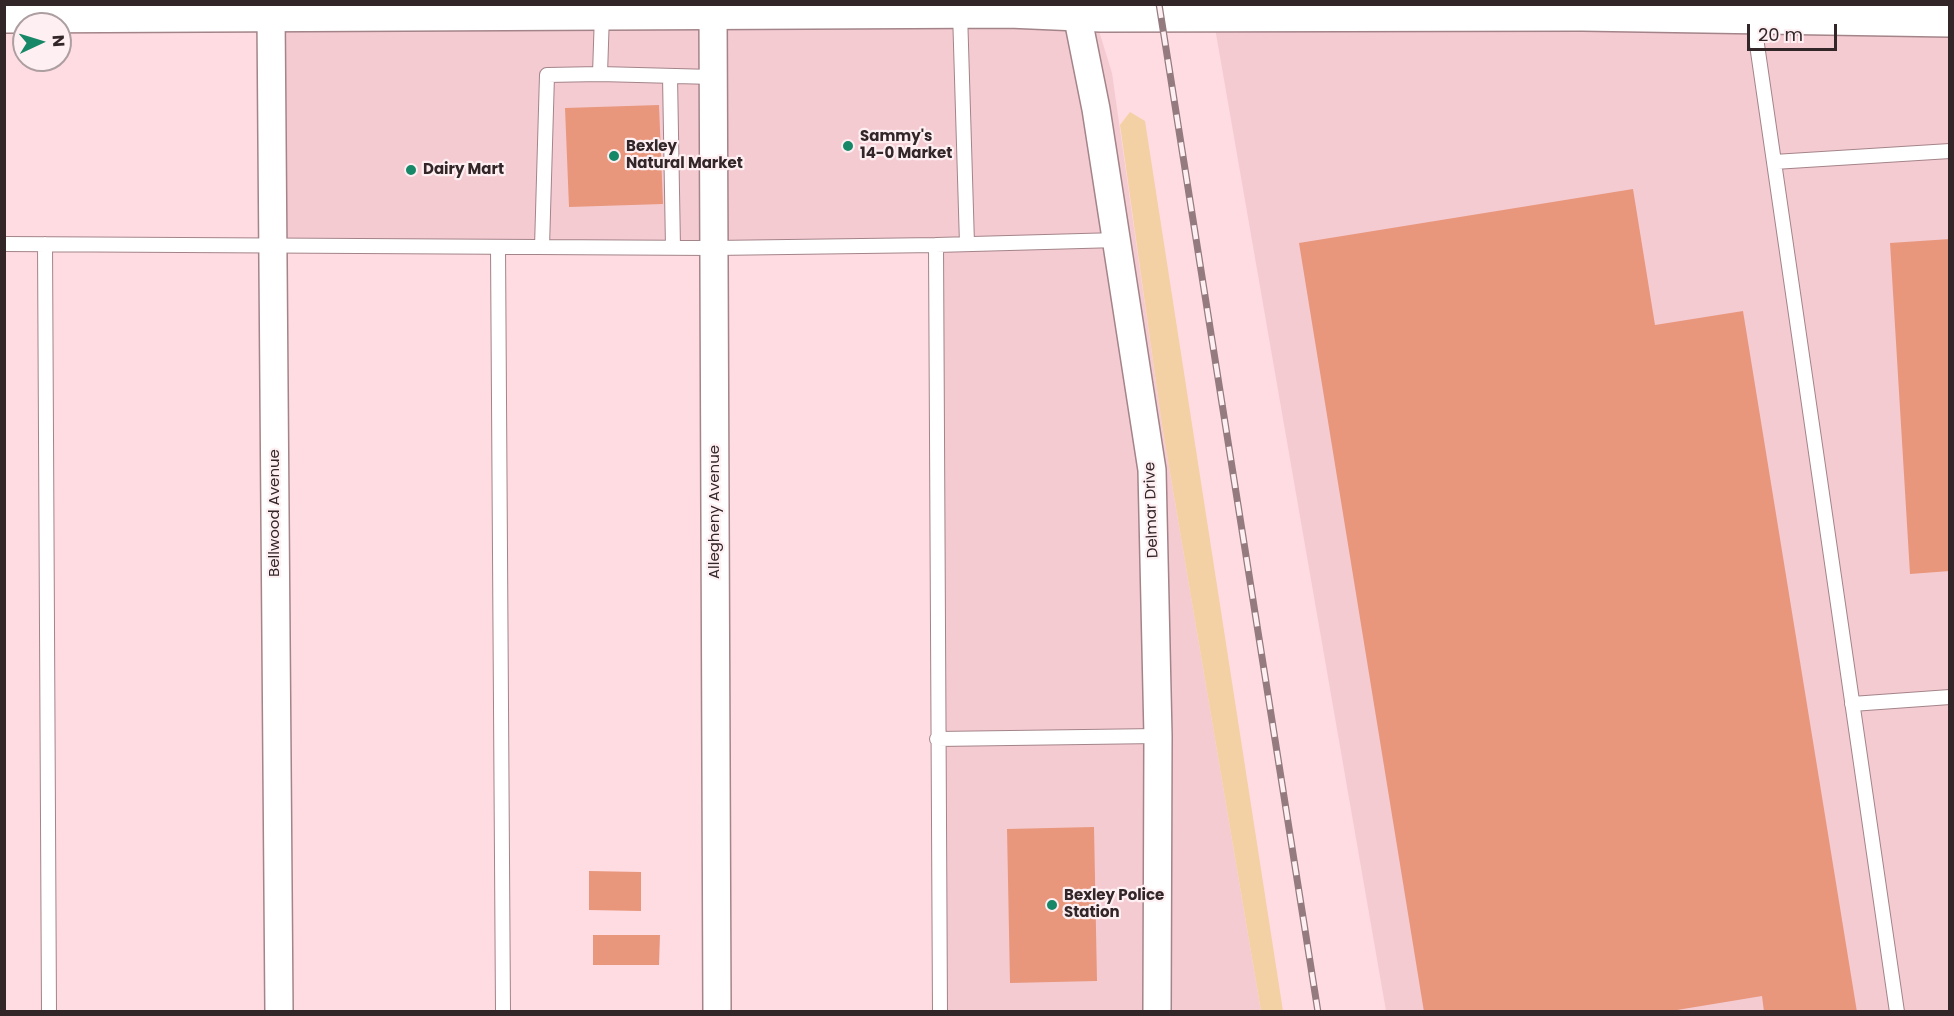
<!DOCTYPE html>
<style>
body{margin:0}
#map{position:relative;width:1954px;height:1016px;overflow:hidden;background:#ffdce2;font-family:Poppins,sans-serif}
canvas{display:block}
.frame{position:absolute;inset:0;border:6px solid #332628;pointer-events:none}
.north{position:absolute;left:12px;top:12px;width:60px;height:60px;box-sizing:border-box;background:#feeff2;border:2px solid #ad9fa1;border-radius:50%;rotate:86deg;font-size:16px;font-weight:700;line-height:24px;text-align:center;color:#332628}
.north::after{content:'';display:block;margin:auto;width:21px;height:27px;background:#168867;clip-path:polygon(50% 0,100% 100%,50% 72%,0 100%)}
.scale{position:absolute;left:1747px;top:24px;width:90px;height:27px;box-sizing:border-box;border:3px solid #332628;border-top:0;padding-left:8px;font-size:18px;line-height:21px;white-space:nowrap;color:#332628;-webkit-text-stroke:4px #feeff2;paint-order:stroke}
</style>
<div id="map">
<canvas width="1954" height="1016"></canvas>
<div class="frame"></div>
<div class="north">N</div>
<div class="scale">20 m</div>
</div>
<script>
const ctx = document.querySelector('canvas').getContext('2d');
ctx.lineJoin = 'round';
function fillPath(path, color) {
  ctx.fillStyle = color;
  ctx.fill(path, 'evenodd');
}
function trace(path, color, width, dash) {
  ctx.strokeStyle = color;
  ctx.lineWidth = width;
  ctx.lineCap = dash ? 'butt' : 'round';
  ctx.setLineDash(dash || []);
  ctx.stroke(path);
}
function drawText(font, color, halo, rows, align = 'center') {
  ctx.font = font + ' Poppins,sans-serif';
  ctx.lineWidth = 4.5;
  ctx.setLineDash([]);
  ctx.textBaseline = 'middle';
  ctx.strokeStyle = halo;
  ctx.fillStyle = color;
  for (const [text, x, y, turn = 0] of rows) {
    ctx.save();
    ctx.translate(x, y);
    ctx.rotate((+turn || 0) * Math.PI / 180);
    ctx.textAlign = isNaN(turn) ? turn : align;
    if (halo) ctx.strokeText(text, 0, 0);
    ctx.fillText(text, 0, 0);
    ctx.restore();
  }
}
const built = new Path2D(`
 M1091,5L1112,73L1162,425L1261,1011H937V244L273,246L275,17Z
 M1211,5H1949V1011H1386Z`);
const green = new Path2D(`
 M1130,112L1145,121L1283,1011H1261L1162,425L1120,125Z`);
const building = new Path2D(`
 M659,105L663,204L569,207L565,108Z
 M1633,189L1655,325L1743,311L1857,1012H1764L1762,996L1665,1012H1424L1299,243Z
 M1950,239V571L1910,574L1890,243Z
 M1094,827L1097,981L1010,983L1007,829Z
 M589,871L641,872V911L589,910Z
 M593,935H660L659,965H593Z`);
const lane = new Path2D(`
 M960,12L967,244
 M602,14L600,74L713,77
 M1753,17L1897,1012
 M670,76L673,248
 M1774,162L1950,151
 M4,244L714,248L936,245L940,1012
 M45,244L49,1012
 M936,245L1118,240
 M498,247L503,1012
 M542,247L547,75L600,74
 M1852,704L1950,697
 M937,739L1158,736`);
const street = new Path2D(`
 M713,13L717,1012
 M271,14L279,1012
 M1077,14L1096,109L1152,470L1158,736L1157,1012`);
const secondary = new Path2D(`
 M4,16L1009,11L1101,15L1582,14L1950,20`);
const rail = new Path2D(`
 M1159,4L1318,1012`);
const markers = [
 [848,146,6,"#168867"],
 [614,156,6,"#168867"],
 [411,170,6,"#168867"],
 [1052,905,6,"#168867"]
];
const poiNames = [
 ["Sammy's",860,137],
 ["14-0 Market",860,154],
 ["Bexley",626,147],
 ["Natural Market",626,164],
 ["Dairy Mart",423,170],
 ["Bexley Police",1064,896],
 ["Station",1064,913]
];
const streetNames = [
 ["Delmar Drive",1152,510,-92],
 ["Allegheny Avenue",715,512,-90],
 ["Bellwood Avenue",275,513,-90]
];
fillPath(built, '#f5cbd2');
fillPath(green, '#f4d0a5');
fillPath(building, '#e8977c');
trace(lane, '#a38489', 16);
trace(street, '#a38489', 30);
trace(secondary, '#a38489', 36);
trace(lane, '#fff', 14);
trace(street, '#fff', 27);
trace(secondary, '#fff', 33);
trace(rail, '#937b7f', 7);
trace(rail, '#feeff2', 4.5, [14]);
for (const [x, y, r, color] of markers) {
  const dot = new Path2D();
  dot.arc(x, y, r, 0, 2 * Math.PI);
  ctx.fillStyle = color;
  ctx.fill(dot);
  trace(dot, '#feeff2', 2);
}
drawText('bold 15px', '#332628', '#feeff2', poiNames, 'left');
drawText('15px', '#332628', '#feeff2', streetNames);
</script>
